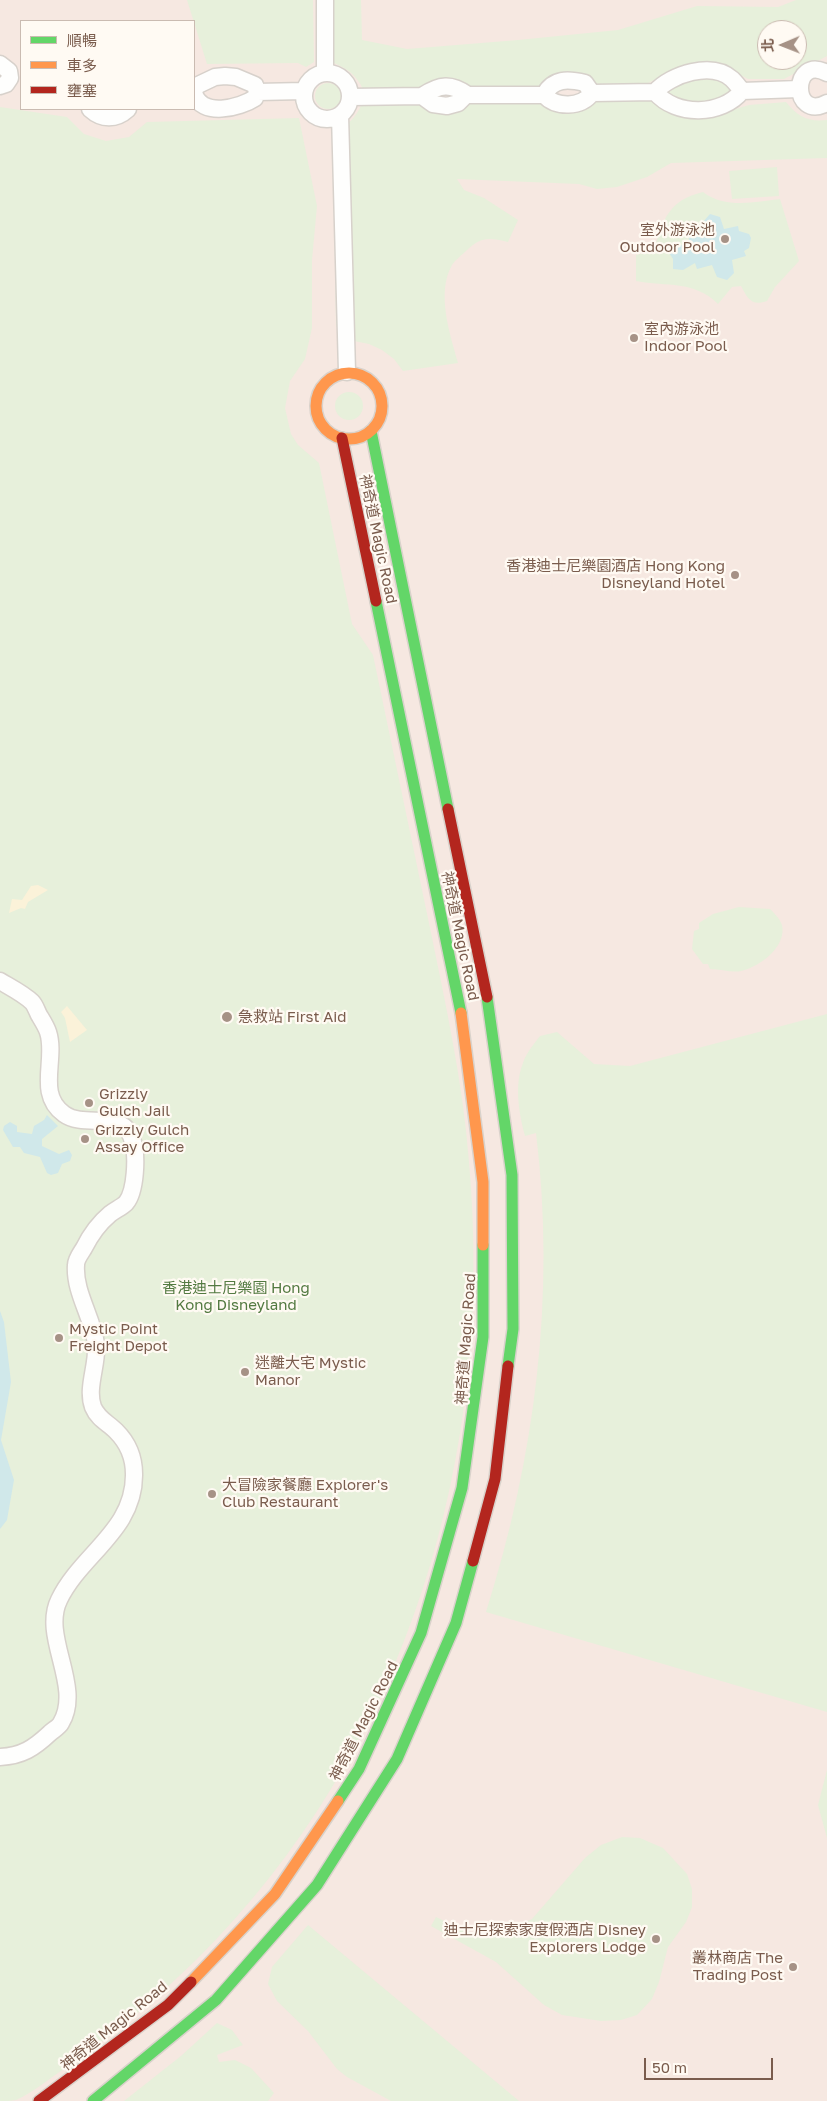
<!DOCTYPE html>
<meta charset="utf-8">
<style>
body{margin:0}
#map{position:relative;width:827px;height:2101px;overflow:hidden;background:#f9f5f0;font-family:"Golos Text","Noto Sans TC",sans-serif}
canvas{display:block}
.legend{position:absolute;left:20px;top:20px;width:175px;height:90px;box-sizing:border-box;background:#fffaf3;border:1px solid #cabbb1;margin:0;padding:6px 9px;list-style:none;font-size:15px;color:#7a5c4d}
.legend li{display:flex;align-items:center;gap:10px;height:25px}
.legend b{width:25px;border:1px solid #cabbb1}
.north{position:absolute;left:757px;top:20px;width:50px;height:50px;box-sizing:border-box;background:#fffaf3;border:1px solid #cabbb1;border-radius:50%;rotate:269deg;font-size:14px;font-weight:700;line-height:20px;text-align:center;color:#7a5c4d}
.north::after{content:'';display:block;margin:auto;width:18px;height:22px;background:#a69286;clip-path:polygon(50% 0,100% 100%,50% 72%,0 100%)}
.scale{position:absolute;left:644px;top:2058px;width:129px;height:22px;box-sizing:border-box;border:2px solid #7a5c4d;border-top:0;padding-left:6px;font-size:15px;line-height:18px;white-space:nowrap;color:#7a5c4d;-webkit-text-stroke:4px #fffaf3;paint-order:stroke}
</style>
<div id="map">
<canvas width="827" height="2101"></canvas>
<ul class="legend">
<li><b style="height:6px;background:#63d668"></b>順暢</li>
<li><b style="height:6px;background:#ff974d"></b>車多</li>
<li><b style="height:6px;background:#b3261e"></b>壅塞</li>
</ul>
<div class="north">北</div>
<div class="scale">50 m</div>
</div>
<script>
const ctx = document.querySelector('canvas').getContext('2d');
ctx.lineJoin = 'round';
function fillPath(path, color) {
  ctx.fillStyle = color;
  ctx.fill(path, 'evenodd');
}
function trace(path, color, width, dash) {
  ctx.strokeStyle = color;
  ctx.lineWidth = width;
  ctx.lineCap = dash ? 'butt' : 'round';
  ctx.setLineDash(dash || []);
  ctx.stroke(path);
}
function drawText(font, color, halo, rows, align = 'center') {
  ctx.font = font + ' "Golos Text","Noto Sans TC",sans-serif';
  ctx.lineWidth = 4.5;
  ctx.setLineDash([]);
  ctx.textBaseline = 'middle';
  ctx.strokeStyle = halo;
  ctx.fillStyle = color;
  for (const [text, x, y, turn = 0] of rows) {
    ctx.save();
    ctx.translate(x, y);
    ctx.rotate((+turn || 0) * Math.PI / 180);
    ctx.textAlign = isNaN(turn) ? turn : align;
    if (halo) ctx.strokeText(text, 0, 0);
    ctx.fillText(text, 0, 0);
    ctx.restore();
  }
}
const commercial = new Path2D(`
 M0,0H827V2101H0ZM21,21H194V109H21ZM767,30H797V60H767Z`);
const green = new Path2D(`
 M187,0H313L314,62L306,67L298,63L207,64Z
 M333,0H361L362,40L407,49L518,40L618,30L697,6L778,7L796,0H827V56L784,79H748L731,70L703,64L683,66L648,83L598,84L589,78L566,73L549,77L539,87L469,88C446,66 438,86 418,88C400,91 381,89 363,89C356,75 348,69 334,63ZM767,30H797V60H767Z
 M686,78L718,79L734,90L719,102L688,104L664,92Z
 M315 96a13 13 0 1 1 26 0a13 13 0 1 1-26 0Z
 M599,99H648L661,108L722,113L749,105L786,102C798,117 808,122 827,120V158L671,163L647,177L617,187L597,189L579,184L457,179L464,190L484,198L518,220L508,242C488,237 480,237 466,251C462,255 455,260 452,265C436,293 450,334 458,363L403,371L394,359L382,350L369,344L354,341L336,326L333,131C348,126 355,118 362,104L468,100L592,104Z
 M0,107L67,117L84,134L106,141L129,137L147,122L299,118L317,206L312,260V328L305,359L290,381L285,408L291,434L298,445L319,463L352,624L373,655C392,746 411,837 430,928C446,1006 463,1083 469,1162C495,1454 408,1750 197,1959C154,2001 108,2040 58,2073C45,2082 30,2094 16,2100C11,2101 6,2101 0,2101Z
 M777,167L779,196L732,199L729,171Z
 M703,192C725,209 755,202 780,199L799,261L775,287L767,301C751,307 747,297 741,286L732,287L718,304C694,280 667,287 636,281V255L654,250C663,219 669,200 703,192Z
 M335 406a14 14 0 1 1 28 0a14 14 0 1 1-28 0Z
 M739,907L770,909C774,913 780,919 782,925C787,946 760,967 741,971C732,973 721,969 710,969L708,964H703L692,949L694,931L699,929V923L713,914Z
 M827,1014V1712L486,1612C535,1457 556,1296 536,1133L525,1136C519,1114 514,1085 523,1063C526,1053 534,1044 540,1036L557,1032L594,1064L630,1066Z
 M827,1770V1838L818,1805Z
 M622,1837L640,1838L663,1848L687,1874L692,1889V1907L686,1922L668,1947L659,1982L652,1999L637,2015L621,2020L601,2021L562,2015L544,2005L496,1962L431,1926L436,1917L470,1933L509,1930L532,1919L585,1858L601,1845Z
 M308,1925L519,2101H391L347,2077L337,2069L308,2031L277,2001L268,1984L272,1967Z
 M217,2023L232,2030L243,2045L217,2055L219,2062L235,2060L251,2068L274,2093L268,2101H124L181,2056Z`);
const sand = new Path2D(`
 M38,885L48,890L28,902L25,909L21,908L9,913L12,899L22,900L31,886Z
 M67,1006L87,1030L70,1042L65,1018L61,1012Z`);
const water = new Path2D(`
 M710,214L720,217L724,229L738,226L739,231L749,234L751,238L749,248L744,251L746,256L732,260L734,273L727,280L717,277L712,265L697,269L695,263L683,270L673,269V259L668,251L676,245H690L689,238L704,234L703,222Z
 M47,1115L58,1126L42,1139V1146L59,1154L69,1150L72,1155L70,1161L62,1164L58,1173L51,1175L47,1173L40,1157L24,1153L20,1147H13L3,1130L4,1126L10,1122L17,1126V1132L32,1134L34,1126L44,1120Z
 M0,1311L4,1322L11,1382L1,1440L14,1480L7,1520L0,1529Z`);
const street = new Path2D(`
 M325,0V72
 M0,64L9,71L10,78L6,84L0,86
 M304 96a23 23 0 1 1 46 0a23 23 0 1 1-46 0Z
 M827,73C791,54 791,122 827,103
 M225,76L236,77L255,85L257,92L255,98C240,108 201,118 194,93L196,86L215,77Z
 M257,92L304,91
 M655,92C671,74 712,61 732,79C736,83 739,87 742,91
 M544,95C553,78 568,79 585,83L592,93
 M422,96C440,84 451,83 468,95
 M351,97L422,96L433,104L447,106L458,103L466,95H544C556,108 581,108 592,93L655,92C676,117 722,116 742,91L799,89
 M90,109C102,120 116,120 128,109
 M340,115L347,372
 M0,981C10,987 24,994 32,1002C35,1005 37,1011 39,1015C42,1020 46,1026 48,1032C57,1059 36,1094 64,1114C86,1130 125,1107 133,1142C137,1156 136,1191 126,1203C122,1207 115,1210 110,1214C98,1224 91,1234 84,1248C81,1253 76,1259 76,1265C74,1292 93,1318 96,1344C98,1364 86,1388 93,1407C98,1419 108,1423 116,1431C128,1443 134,1457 134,1474C135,1530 81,1554 59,1600C41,1637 83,1686 61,1723C59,1727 53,1730 50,1733C34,1748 22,1756 0,1757`);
const fast = new Path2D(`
 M371,431L448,809
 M376,601L461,1013
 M487,997L512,1175L513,1329L508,1366
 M338,1801L359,1769L421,1633L462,1488L483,1337V1245
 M93,2101L216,2000L317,1885L397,1759L456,1623L473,1561`);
const slow = new Path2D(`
 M316 406a33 33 0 1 1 66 0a33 33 0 1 1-66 0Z
 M461,1013L483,1182V1245
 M191,1982L275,1894L338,1801`);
const jam = new Path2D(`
 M342,438L376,601
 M448,809L487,997
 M473,1561L495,1479L508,1366
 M39,2101L168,2005L191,1982`);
const markers = [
 [725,239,5,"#a69286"],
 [634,338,5,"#a69286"],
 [735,575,5,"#a69286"],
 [227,1017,6,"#a69286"],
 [89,1103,5,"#a69286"],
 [85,1139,5,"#a69286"],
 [59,1338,5,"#a69286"],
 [245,1372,5,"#a69286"],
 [212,1494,5,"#a69286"],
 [656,1939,5,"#a69286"],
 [793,1967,5,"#a69286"]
];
const poiNames = [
 ["室外游泳池",715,230,"right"],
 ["Outdoor Pool",715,247,"right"],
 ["室內游泳池",644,329],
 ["Indoor Pool",644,346],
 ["香港迪士尼樂園酒店 Hong Kong",725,566,"right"],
 ["Disneyland Hotel",725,583,"right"],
 ["急救站 First Aid",238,1017],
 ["Grizzly",99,1094],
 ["Gulch Jail",99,1111],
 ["Grizzly Gulch",95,1130],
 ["Assay Office",95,1147],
 ["Mystic Point",69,1329],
 ["Freight Depot",69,1346],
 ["迷離大宅 Mystic",255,1363],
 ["Manor",255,1380],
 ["大冒險家餐廳 Explorer's",222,1485],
 ["Club Restaurant",222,1502],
 ["迪士尼探索家度假酒店 Disney",646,1930,"right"],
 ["Explorers Lodge",646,1947,"right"],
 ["叢林商店 The",783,1958,"right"],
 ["Trading Post",783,1975,"right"]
];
const streetNames = [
 ["神奇道 Magic Road",378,539,78],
 ["神奇道 Magic Road",460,936,78],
 ["神奇道 Magic Road",466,1339,-86],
 ["神奇道 Magic Road",364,1721,-63],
 ["神奇道 Magic Road",114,2026,-39]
];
const parkNames = [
 ["香港迪士尼樂園 Hong",236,1288],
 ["Kong Disneyland",236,1305]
];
fillPath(commercial, '#f6e8e1');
fillPath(green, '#e7f0db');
fillPath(sand, '#fbf2d9');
fillPath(water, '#d0e8ea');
trace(street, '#d7d1cb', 19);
trace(fast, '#d9d2cb', 14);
trace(slow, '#d9d2cb', 14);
trace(jam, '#d9d2cb', 14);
trace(street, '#fefefd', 16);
trace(fast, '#63d668', 11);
trace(slow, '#ff974d', 11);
trace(jam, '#b3261e', 11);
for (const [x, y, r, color] of markers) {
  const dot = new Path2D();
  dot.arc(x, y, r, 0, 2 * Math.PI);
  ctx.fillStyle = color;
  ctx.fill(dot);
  trace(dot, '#fffaf3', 2);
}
drawText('15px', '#7a5c4d', '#fffaf3', poiNames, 'left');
drawText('15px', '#7a5c4d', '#fffaf3', streetNames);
drawText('15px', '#537a41', '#fffaf3', parkNames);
</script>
